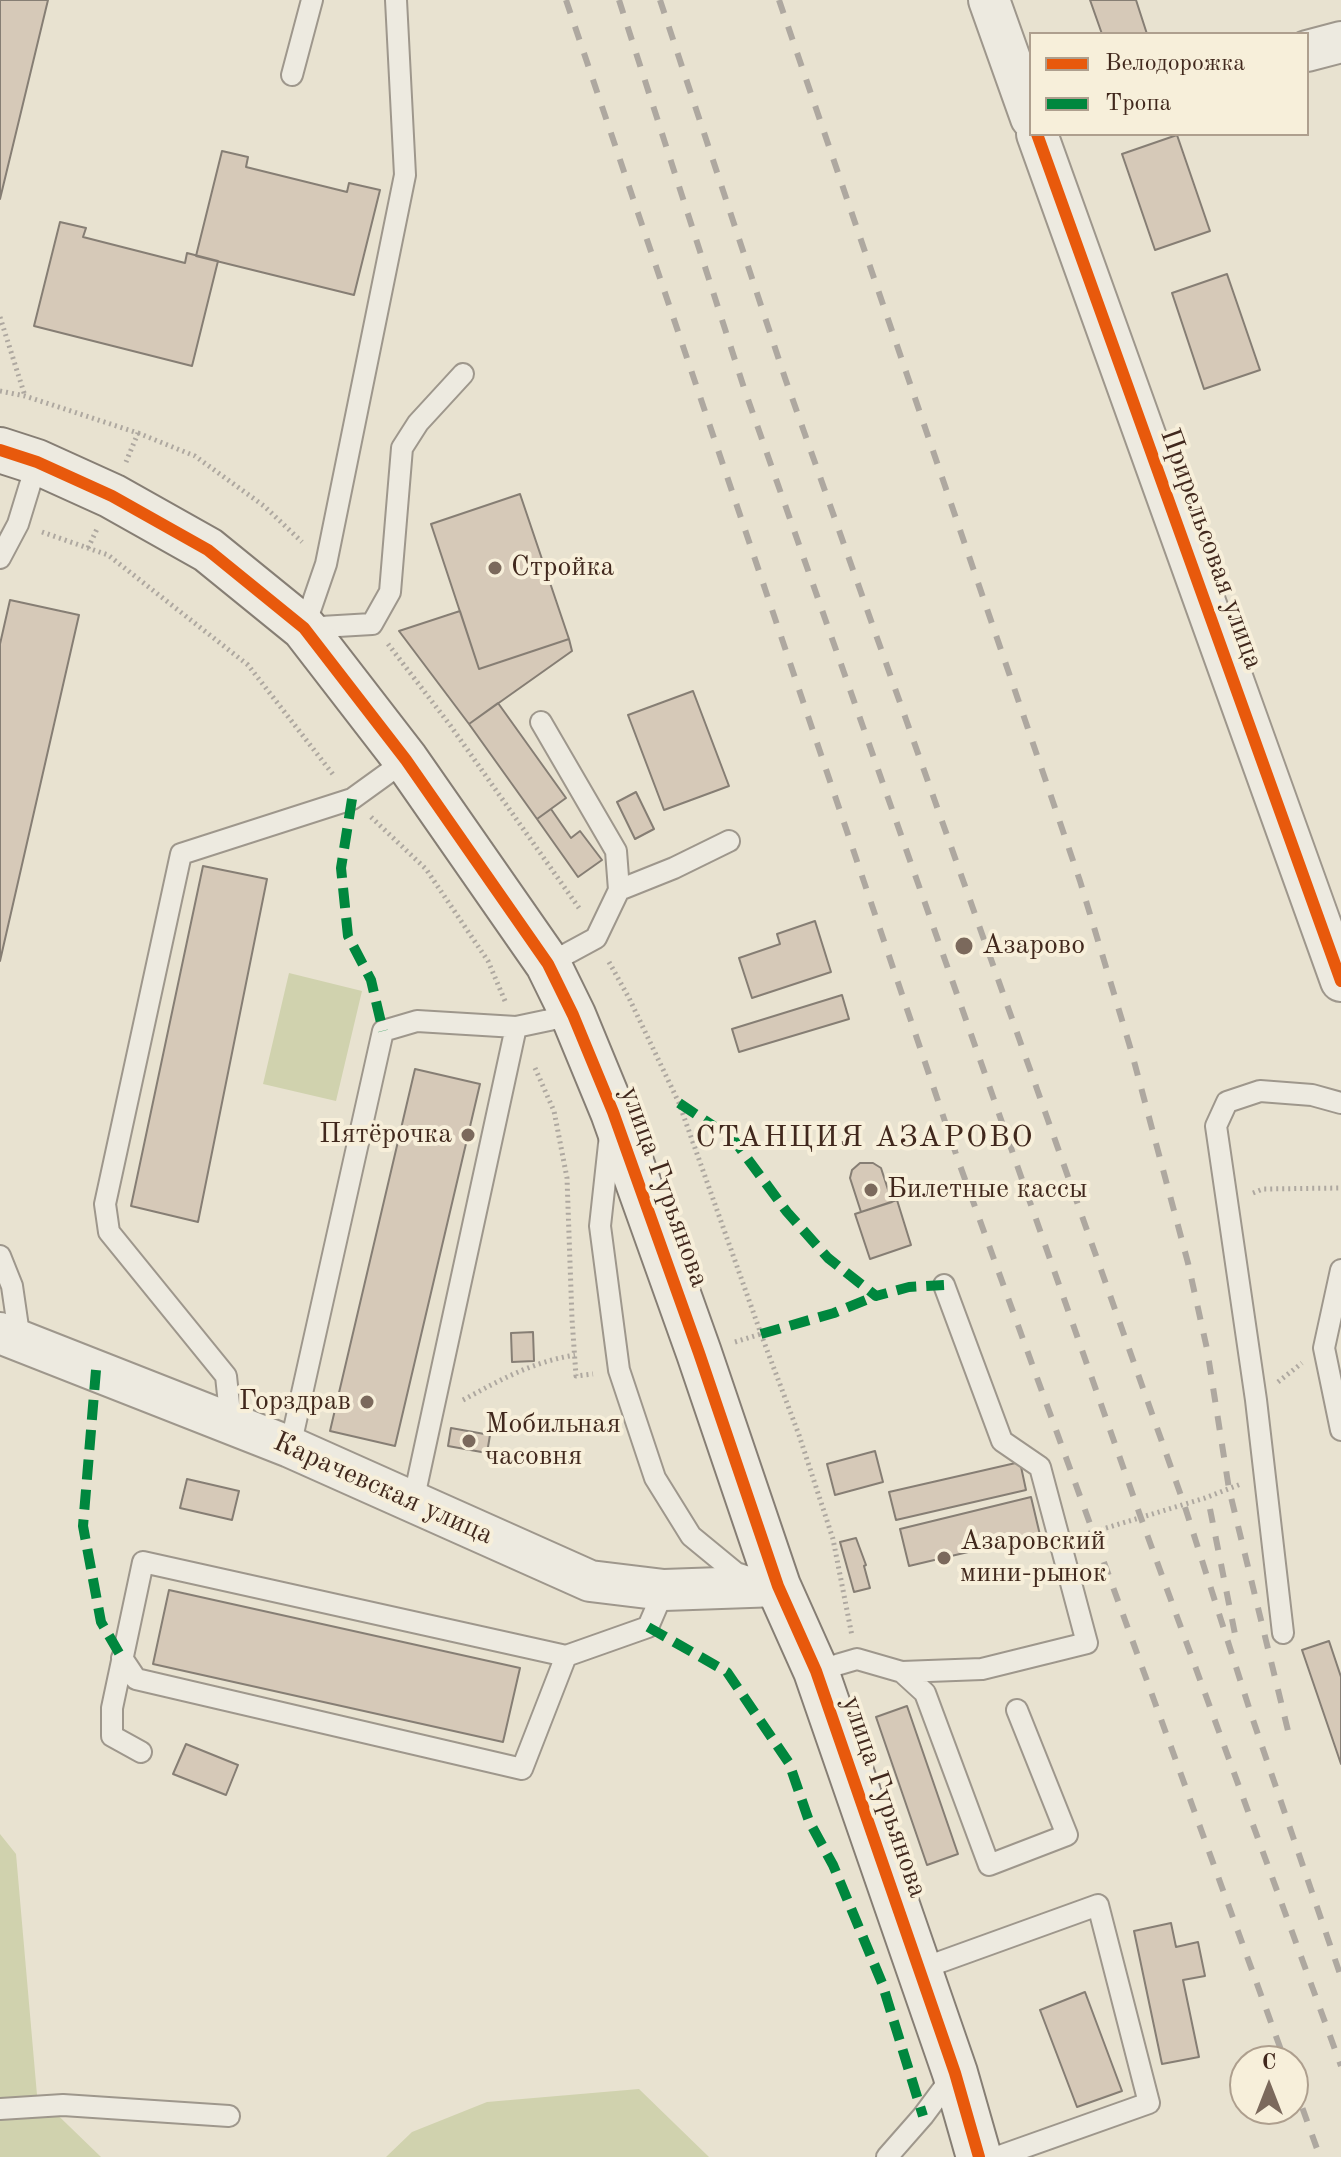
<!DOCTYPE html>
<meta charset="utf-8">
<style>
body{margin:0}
#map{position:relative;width:1341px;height:2157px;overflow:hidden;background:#e8e2d0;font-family:"Old Standard TT",serif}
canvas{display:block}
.legend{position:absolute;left:1029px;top:32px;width:280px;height:104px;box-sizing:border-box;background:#f7efda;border:2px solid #ae9f8e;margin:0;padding:10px 14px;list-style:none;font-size:24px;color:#41281d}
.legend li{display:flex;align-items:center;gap:16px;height:40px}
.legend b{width:40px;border:2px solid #ae9f8e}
.north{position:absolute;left:1229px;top:2045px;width:80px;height:80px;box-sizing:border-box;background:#f7efda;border:2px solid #ae9f8e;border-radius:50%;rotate:0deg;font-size:22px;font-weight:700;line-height:32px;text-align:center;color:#41281d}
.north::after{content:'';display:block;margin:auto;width:28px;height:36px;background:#7b695c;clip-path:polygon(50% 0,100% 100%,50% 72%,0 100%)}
</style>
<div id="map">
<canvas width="1341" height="2157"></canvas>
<ul class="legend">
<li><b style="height:10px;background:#e8590c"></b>Велодорожка</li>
<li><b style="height:10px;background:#00873e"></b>Тропа</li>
</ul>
<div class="north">С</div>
</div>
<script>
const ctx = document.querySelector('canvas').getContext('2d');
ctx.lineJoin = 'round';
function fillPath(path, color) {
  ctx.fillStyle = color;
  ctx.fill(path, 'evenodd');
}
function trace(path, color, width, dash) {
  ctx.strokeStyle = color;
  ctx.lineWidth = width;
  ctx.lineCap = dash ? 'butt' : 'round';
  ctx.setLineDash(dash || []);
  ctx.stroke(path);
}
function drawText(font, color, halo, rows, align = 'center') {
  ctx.font = font + ' "Old Standard TT",serif';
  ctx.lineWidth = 8;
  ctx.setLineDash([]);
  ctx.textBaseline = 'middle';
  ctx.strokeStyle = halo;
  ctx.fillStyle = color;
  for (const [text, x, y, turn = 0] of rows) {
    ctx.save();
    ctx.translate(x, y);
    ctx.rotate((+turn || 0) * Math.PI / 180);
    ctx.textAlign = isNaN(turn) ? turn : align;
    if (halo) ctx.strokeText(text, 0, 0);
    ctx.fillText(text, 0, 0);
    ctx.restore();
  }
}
const green = new Path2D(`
 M289,973L362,991L336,1101L263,1084Z
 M0,1834L16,1854L37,2095L101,2157H0Z
 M639,2089L709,2157H386L412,2132L487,2102Z`);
const building = new Path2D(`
 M0,0H48L0,199Z
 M1090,0H1136L1147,34H1102Z
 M1177,135L1210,231L1155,250L1122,154Z
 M222,151L248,157L246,167L347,192L349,183L380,190L354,295L196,256Z
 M60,222L86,228L83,237L185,263L187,253L218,261L192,366L34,326Z
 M1227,274L1260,370L1204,389L1172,293Z
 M520,494L569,639L479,669L431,524Z
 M10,600L79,615L0,961V644Z
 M460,611L479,669L569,639L572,651L469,724L399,631Z
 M693,691L729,786L664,810L628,715Z
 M498,703L566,798L537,819L469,724Z
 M636,792L654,829L635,839L617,802Z
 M551,809L571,838L580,831L602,860L578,877L537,819Z
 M203,866L267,879L198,1222L131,1206Z
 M815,921L831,972L752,998L739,958L780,944L777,934Z
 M842,995L849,1019L739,1052L732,1029Z
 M415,1069L480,1084L395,1446L330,1431Z
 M860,1163H873L881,1168L892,1202L861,1212L850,1178L852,1170Z
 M897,1200L911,1245L870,1259L855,1214Z
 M533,1332L534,1361L512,1362L511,1333Z
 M451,1428L490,1435L487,1453L448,1446Z
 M875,1451L883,1482L835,1495L827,1464Z
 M1020,1462L1026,1490L896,1520L889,1492Z
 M187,1479L239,1491L232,1520L180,1508Z
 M1031,1497L1040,1535L909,1566L900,1529Z
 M856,1538L866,1565L864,1566L870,1588L854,1592L840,1542Z
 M169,1590L520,1668L503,1742L153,1664Z
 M1329,1641L1341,1677V1764L1302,1650Z
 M907,1706L958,1854L927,1865L876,1717Z
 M186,1744L238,1765L226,1795L173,1774Z
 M1171,1923L1176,1947L1198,1942L1205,1976L1183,1980L1199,2057L1162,2064L1134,1931Z
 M1085,1992L1122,2091L1077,2107L1040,2010Z`);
const path = new Path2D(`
 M0,317L25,396
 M0,391L25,396L138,433L126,462
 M138,433L195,456L264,506L302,542
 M42,532L108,555L248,665L335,777
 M88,548L97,529
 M388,644L450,725L579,908
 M371,817L426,869L488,961L505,1001
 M609,962L629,998L679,1103L761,1334L799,1435L833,1539L852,1636
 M535,1068L554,1111L567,1178L572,1319L576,1376L593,1374
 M1253,1193L1263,1189L1341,1188
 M735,1342L761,1334
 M1278,1382L1302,1363
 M463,1400C500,1380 532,1362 575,1355
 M1083,1535L1205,1498L1241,1484`);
const lane = new Path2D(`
 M396,0L405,175L326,564L304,628L372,624L390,592L402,448L418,423L463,374
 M292,75L312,0
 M0,558L18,524L37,462
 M541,722L616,851L619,890L596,938L548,964
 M619,890L674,868L729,841
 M610,1135L600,1226L619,1370L655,1478L691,1536L736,1573L755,1579
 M0,1256L12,1286L20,1341
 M1341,1270L1324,1348L1341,1430
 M231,1423L226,1376L109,1232L105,1204L181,854L352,799L406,760
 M290,1447L383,1031L417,1021L516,1027L573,1015
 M413,1502L516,1027
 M1283,1633L1256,1400L1216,1126L1227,1102L1260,1091L1312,1095L1341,1103
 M122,1658L136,1679L522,1769L566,1656L648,1627L664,1590
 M816,1671L857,1659L902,1672L982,1669L1087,1643L1040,1467L1002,1441L944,1285
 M902,1672L925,1693L989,1865L1067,1835L1017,1710
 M141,1752L112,1736V1708L143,1562L566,1656
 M918,1970L1098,1905L1149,2103L997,2157
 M0,2109L63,2105L229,2116
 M887,2157L923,2116L955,2073`);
const street = new Path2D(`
 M989,0L1031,118
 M1307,51L1341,42
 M1037,134L1341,981
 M0,1333L290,1447L590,1581L664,1590L778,1586`);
const secondary = new Path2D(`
 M0,450L37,462L112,496L208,550L304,628L406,760L548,964L573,1015L613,1112L699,1353L778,1586L816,1671L955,2073L979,2157`);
const rail = new Path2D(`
 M566,0L958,1160L1285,2061
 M619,0L744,388L1141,1518L1341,2066
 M660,0L785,378L1184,1504L1252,1717L1341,1977
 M779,0L1080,881L1131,1050L1188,1263L1207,1349L1229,1489L1291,1743
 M1210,1509L1235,1634
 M1293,2082L1320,2157`);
const quiet = new Path2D(`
 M352,799L341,868L348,936L371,980L383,1031
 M679,1103L733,1139L787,1212L828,1258L876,1296L909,1287L944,1285
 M761,1334L834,1313L876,1296
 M96,1370L83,1526L101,1622L122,1658
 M648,1627L727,1672L789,1763L809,1821L833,1865L882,1983L923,2116`);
const cycleway = new Path2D(`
 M1037,134L1341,981
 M0,450L37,462L112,496L208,550L304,628L406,760L548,964L573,1015L613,1112L699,1353L778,1586L816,1671L955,2073L979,2157`);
const markers = [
 [495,568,8,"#7b695c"],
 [964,946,10,"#7b695c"],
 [468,1135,8,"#7b695c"],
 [871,1190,8,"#7b695c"],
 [367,1402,8,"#7b695c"],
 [469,1441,8,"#7b695c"],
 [944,1558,8,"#7b695c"]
];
const streetNames = [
 ["Прирельсовая улица",1211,549,70],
 ["улица Гурьянова",664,1187,70],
 ["Карачевская улица",383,1489,24],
 ["улица Гурьянова",884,1797,71]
];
const poiNames = [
 ["Стройка",511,568],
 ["Азарово",982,946],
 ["Пятёрочка",452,1135,"right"],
 ["Билетные кассы",887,1190],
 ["Горздрав",351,1402,"right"],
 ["Мобильная",485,1425],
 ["часовня",485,1457],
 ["Азаровский",960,1542],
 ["мини-рынок",960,1574]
];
const neighbourhoodNames = [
 ["СТАНЦИЯ АЗАРОВО",865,1138]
];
fillPath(green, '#d0d2ae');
fillPath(building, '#d6c9b8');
trace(building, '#867e74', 2);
trace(lane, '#9e978c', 24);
trace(street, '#9e978c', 44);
trace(secondary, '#867e74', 48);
trace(path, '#aea8a0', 5, [2, 4]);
trace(lane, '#edeae0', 20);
trace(street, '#edeae0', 40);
trace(secondary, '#edeae0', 44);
trace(rail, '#aea8a0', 6, [14, 14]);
trace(quiet, '#00873e', 10, [20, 10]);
trace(cycleway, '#e8590c', 12);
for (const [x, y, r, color] of markers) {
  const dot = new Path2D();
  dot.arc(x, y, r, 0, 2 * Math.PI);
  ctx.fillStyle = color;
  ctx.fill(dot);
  trace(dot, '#f7efda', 3);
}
drawText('28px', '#41281d', '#f7efda', streetNames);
drawText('28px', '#41281d', '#f7efda', poiNames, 'left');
ctx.letterSpacing = '2px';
drawText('30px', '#41281d', '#f7efda', neighbourhoodNames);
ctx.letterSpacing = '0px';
</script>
